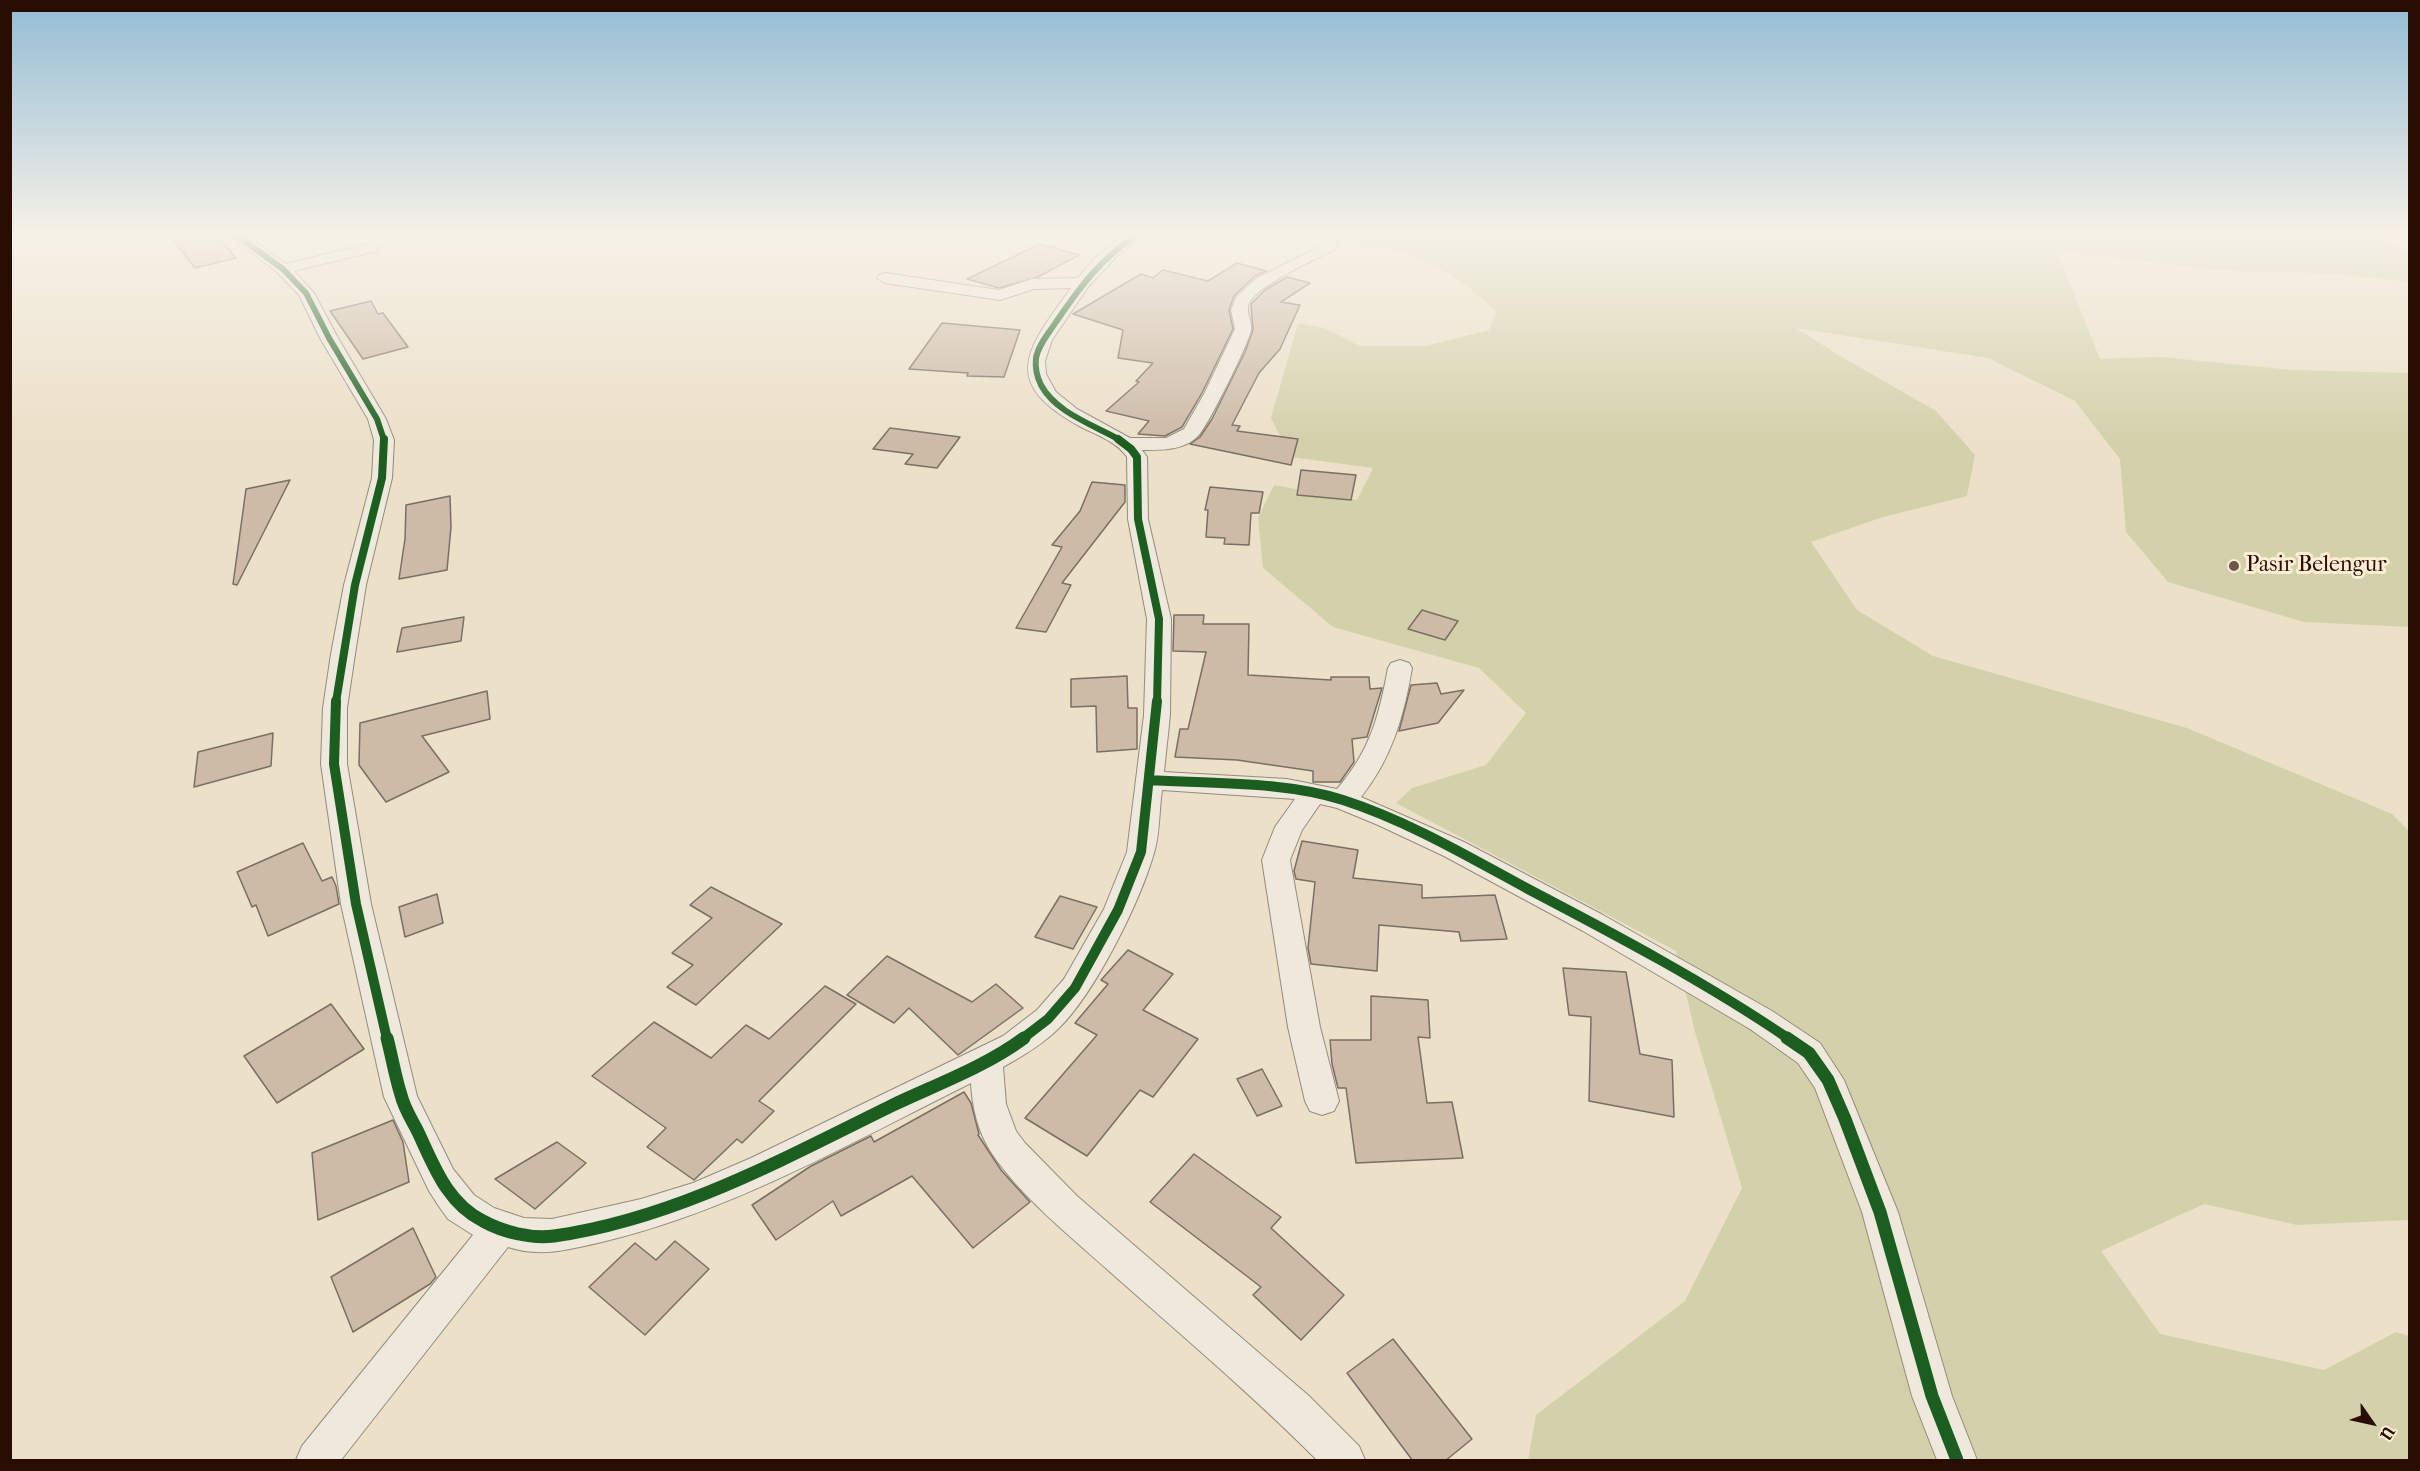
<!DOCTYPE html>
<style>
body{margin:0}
#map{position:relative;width:2420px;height:1471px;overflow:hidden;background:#ece0c9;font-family:"IM FELL French Canon",serif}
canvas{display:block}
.frame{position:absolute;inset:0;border:12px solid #290d02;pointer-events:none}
.north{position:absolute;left:2342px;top:1393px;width:60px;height:60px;-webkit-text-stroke:4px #fcedd3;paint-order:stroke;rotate:124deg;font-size:16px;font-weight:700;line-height:24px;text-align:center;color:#290d02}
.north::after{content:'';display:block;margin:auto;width:21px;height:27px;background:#290d02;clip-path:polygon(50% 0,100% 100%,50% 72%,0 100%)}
</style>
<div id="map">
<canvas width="2420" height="1471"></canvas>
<div class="frame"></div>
<div class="north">U</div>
</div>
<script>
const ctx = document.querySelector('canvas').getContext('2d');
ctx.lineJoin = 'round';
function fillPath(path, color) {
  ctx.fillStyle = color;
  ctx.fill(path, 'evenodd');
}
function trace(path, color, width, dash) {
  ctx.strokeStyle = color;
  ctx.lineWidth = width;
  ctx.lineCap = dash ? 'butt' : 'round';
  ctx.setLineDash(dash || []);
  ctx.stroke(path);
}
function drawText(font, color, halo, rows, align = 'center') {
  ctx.font = font + ' "IM FELL French Canon",serif';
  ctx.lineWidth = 6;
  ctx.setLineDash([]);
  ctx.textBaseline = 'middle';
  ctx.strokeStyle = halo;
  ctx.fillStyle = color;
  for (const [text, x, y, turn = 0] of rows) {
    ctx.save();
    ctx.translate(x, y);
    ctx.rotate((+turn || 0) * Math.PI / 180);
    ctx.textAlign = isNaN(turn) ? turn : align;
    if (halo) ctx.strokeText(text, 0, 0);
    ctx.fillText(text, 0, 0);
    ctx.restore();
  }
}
const green = new Path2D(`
 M1331,235H2368L2409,251V282L2335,274L2217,270L2057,251L2100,359L2160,357L2292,370L2409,373V627L2304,622L2168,582L2126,532L2120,459L2075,401L1988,358L1796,328L1840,356L1936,411L1975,455L1967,496L1883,517L1811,542L1857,610L1933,656L2187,728L2392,814L2409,831V1220L2297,1225L2204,1204L2101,1251L2160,1334L2324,1370L2396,1332L2409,1336V1460H1528L1536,1415L1685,1301L1742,1188L1695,1032L1676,951L1396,803L1412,788L1486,765L1526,713L1479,668L1333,627L1263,568L1258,518L1274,485L1357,500L1373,468L1291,457L1271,418L1298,323L1324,328L1360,346H1426L1489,330L1496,312C1469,284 1437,263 1399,252C1377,245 1352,245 1331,235Z`);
const building = new Path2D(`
 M169,235H217L236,258L195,268Z
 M1040,244L1079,255L1038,277L999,288L967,279Z
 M1237,263L1266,271L1255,276L1234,296L1229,310L1233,329L1202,393L1182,427L1165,436L1138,434L1149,421L1106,411L1139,382L1136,381L1153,363L1118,358L1123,330L1073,314L1141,274L1153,278L1163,270L1208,281Z
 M1287,277L1310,283L1281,302L1300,305L1280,349L1259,373L1232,425L1240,426L1237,431L1298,439L1291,465L1190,444L1200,437L1212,419L1245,352L1253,330L1251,304L1265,290Z
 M371,301L378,314L383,313L408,347L363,359L330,311Z
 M942,323L1020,330L1004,377L967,376L968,373L909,369Z
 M890,428L960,437L937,468L905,464L913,454L873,449Z
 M1301,470L1356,475L1351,500L1297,495Z
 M290,480L237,585L233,584L246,489Z
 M1092,482L1125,485V502L1062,583L1071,585L1046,632L1016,628L1062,547L1052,545L1080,511Z
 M1210,487L1263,492L1259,513H1251L1249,545L1224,544L1225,538L1206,537L1208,510H1205Z
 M450,496L451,527L447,570L399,579L405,539L406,505Z
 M1422,610L1458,621L1445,640L1408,629Z
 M1174,615H1204L1203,624H1249L1248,675L1331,680V677H1369L1370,689L1382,688L1367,737L1352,739L1354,762L1340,782H1313V771L1237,760L1175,757L1180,729H1188L1206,652L1173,651Z
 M464,617L461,641L397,652L402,628Z
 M1127,676L1128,708H1137V749L1097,752L1096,706L1071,707V679Z
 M1437,683L1441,694L1464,690L1438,723L1399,731L1411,685Z
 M487,691L490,719L422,736L449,772L386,802L359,765L360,723Z
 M273,733L271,766L194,787L198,752Z
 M1302,841L1358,850L1353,878L1422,885V898L1495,895L1507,939L1461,941L1459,932L1379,925L1377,971L1311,964L1308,948L1315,882L1296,879L1294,871Z
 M303,843L322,881L332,877L336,886L339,904L268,936L256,905L252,907L237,872Z
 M711,887L782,924L696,1005L667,987L693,965L672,953L712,918L690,905Z
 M437,894L443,923L405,937L399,907Z
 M1060,896L1097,907L1073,949L1035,937Z
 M1128,950L1173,974L1143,1010L1198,1039L1153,1097L1140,1090L1087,1156L1025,1118L1097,1035L1075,1023L1108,984L1101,980Z
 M887,956L972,1002L996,984L1023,1008L958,1055L909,1008L894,1023L847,995Z
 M1563,968L1626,972L1640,1054L1672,1060L1674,1117L1589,1101L1591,1017L1569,1015Z
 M825,986L856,1004L759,1101L774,1111L742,1143L737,1139L694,1180L647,1147L666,1128L592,1076L654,1022L711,1058L746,1025L769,1039Z
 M1371,996L1428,1000L1430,1038L1418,1037L1427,1103L1452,1102L1463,1158L1356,1163L1346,1088H1338L1332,1064L1330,1040H1371Z
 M331,1004L364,1049L277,1103L244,1056Z
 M1262,1069L1282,1106L1257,1116L1237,1079Z
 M964,1092L971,1103L979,1134L978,1135L1001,1170L1030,1202L973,1248L912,1176L841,1216L833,1201L776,1240L752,1205L811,1166L871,1136L874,1142Z
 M393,1120L403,1142L409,1182L318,1220L312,1153Z
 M557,1142L586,1163L535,1209L495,1179Z
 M1194,1154L1281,1217L1271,1228L1344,1295L1301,1340L1253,1295L1261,1287L1150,1202Z
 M413,1228L436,1277L430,1284L353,1332L331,1277Z
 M675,1241L709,1269L645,1335L589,1287L635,1243L656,1260Z
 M1393,1339L1472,1439L1445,1461H1413L1347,1373Z`);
const minor = new Path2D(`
 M229,235H246L286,264L372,243L380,248L377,251L294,271L314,293L338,338L386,419L394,440L392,478L366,585L355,654L347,708V764L371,904L417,1096L453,1169L474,1195L494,1208L524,1218L552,1219L641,1199L693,1183L751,1158L1003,1036L1037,1010L1064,979L1104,909L1127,852L1144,715L1147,619L1128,519L1127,457C1117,442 1097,435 1081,427C998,382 1027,349 1071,288L1034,289L1000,300L885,283L877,278L879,275L885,273L999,290L1032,279L1078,278C1090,264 1107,243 1125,236C1130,234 1138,235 1144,235L1116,257L1088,287L1052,340L1045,361L1046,374L1056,392L1077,409L1130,438H1166L1184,429L1204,394L1235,329L1231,310L1236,297L1257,278L1332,240L1337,242L1340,245L1337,248C1317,259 1259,284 1249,303C1245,313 1253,321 1251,330C1249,343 1207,428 1198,436C1183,451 1161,450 1142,450L1147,457L1148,519L1171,619L1170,715L1164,772L1287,779L1337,789C1370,751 1379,716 1388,668L1391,663L1400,660L1409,663L1412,668C1404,716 1392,758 1361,797L1464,842L1603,915L1772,1011L1820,1043L1844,1080L1898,1212L1952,1396L1977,1460H1937L1912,1396L1862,1212L1815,1088L1798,1063L1750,1029L1583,931L1444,856L1378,825L1337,808L1320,804L1302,830L1290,860L1320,1027L1339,1101L1334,1111L1322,1115L1310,1111L1305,1101L1288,1027L1262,860L1275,827L1295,799L1162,790C1159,810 1160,834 1154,853C1140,902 1095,993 1059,1028C1043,1044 1023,1056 1003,1067L1006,1104L1016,1131L1025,1143L1077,1196L1309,1396L1359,1446L1365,1460H1317C1251,1394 1179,1333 1109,1271C1070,1236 1020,1196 991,1152C978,1132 972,1106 971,1083C852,1142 733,1211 602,1242C570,1249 541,1258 508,1247L341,1460H296L302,1446L473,1235L448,1219L440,1208L429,1191L384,1097L341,904L321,764L323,708L331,654L344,585L372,478L374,440L368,419L320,338L299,295L277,272Z`);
const cyclewayFar3 = new Path2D(`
 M236,235L283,269L306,293L329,338L377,419L384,440
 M1120,440C1094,425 1056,413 1041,385C1037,377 1035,367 1036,358C1038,345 1049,333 1056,322C1080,287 1101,258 1137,235`);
const cyclewayFar2 = new Path2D(`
 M1118,439L1131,449L1137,457L1138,519L1159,619L1157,702
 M336,702L355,585L382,478L384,439`);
const cyclewayFar1 = new Path2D(`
 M336,701L334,764L356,904L387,1039
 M1149,780C1213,784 1282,781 1343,800C1408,821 1469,857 1528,889C1616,935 1707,983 1789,1039
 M1022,1039L1048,1019L1075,988L1118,910L1141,852L1157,701`);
const cycleway = new Path2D(`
 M387,1038C392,1057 395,1076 401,1095C404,1108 412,1120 418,1132C434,1166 447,1203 483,1221C503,1232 531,1239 554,1236C674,1219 783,1159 891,1106C935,1085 985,1067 1024,1038
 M1787,1038L1809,1053L1828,1080L1845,1119L1880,1212L1932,1396L1957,1460`);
const markers = [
 [2234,566,6,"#6d5748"]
];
const poiNames = [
 ["Pasir Belengur",2246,566]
];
fillPath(green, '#d3d1aa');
fillPath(building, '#cdbaa7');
trace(building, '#7a6f63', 1.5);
trace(minor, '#958b7d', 2);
fillPath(minor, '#efe8dd');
trace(cyclewayFar3, '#1b5e20', 6);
trace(cyclewayFar2, '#1b5e20', 8);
trace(cyclewayFar1, '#1b5e20', 10);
trace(cycleway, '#1b5e20', 13);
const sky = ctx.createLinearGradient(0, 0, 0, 441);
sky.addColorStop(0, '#93bcd5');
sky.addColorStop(0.53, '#f6f1e7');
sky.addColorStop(1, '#f6f1e700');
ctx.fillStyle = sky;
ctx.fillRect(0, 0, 2420, 441);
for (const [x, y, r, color] of markers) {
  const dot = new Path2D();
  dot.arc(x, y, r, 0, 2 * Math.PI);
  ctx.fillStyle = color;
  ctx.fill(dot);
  trace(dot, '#fcedd3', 2);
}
drawText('22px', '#290d02', '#fcedd3', poiNames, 'left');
</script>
